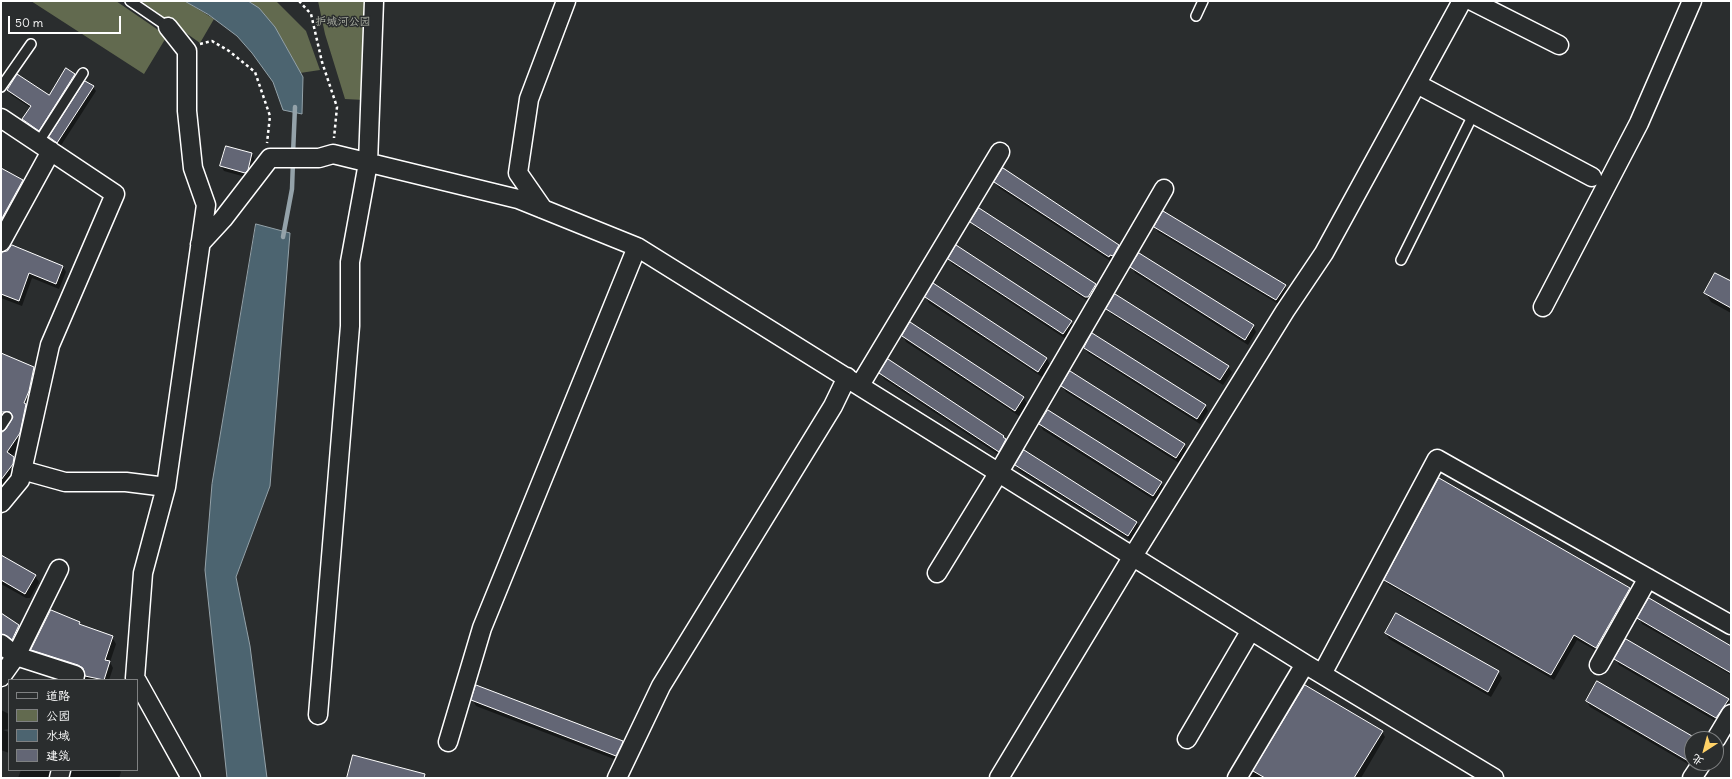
<!DOCTYPE html>
<meta charset="utf-8">
<style>
body{margin:0}
#map{position:relative;width:1732px;height:779px;overflow:hidden;background:#2a2d2e;font-family:Delius,"LXGW WenKai TC",sans-serif}
canvas{display:block}
.frame{position:absolute;inset:0;border:2px solid #fff;pointer-events:none}
.legend{position:absolute;left:8px;top:679px;width:130px;height:92px;box-sizing:border-box;background:#2a2d2e;border:1px solid #7f8182;margin:0;padding:5px 7px;list-style:none;font-size:12px;color:#fff}
.legend li{display:flex;align-items:center;gap:8px;height:20px}
.legend b{width:20px;border:1px solid #7f8182}
.north{position:absolute;left:1684px;top:731px;width:40px;height:40px;box-sizing:border-box;background:#2a2d2e;border:1px solid #7f8182;border-radius:50%;rotate:216deg;font-size:11px;font-weight:700;line-height:16px;text-align:center;color:#fff}
.north::after{content:'';display:block;margin:auto;width:14px;height:18px;background:#ffd166;clip-path:polygon(50% 0,100% 100%,50% 72%,0 100%)}
.scale{position:absolute;left:8px;top:16px;width:113px;height:18px;box-sizing:border-box;border:2px solid #fff;border-top:0;padding-left:5px;font-size:12px;line-height:14px;white-space:nowrap;color:#fff;-webkit-text-stroke:3px #2a2d2e;paint-order:stroke}
</style>
<div id="map">
<canvas width="1732" height="779"></canvas>
<div class="frame"></div>
<ul class="legend">
<li><b style="height:5px;background:#2a2d2e"></b>道路</li>
<li><b style="height:11px;background:#626a4f"></b>公园</li>
<li><b style="height:11px;background:#4c6470"></b>水域</li>
<li><b style="height:11px;background:#636675"></b>建筑</li>
</ul>
<div class="north">北</div>
<div class="scale">50 m</div>
</div>
<script>
const ctx = document.querySelector('canvas').getContext('2d');
ctx.lineJoin = 'round';
function fillPath(path, color) {
  ctx.fillStyle = color;
  ctx.fill(path, 'evenodd');
}
function trace(path, color, width, dash) {
  ctx.strokeStyle = color;
  ctx.lineWidth = width;
  ctx.lineCap = dash ? 'butt' : 'round';
  ctx.setLineDash(dash || []);
  ctx.stroke(path);
}
function drawText(font, color, halo, rows, align = 'center') {
  ctx.font = font + ' Delius,"LXGW WenKai TC",sans-serif';
  ctx.lineWidth = 3;
  ctx.setLineDash([]);
  ctx.textBaseline = 'middle';
  ctx.strokeStyle = halo;
  ctx.fillStyle = color;
  for (const [text, x, y, turn = 0] of rows) {
    ctx.save();
    ctx.translate(x, y);
    ctx.rotate((+turn || 0) * Math.PI / 180);
    ctx.textAlign = isNaN(turn) ? turn : align;
    if (halo) ctx.strokeText(text, 0, 0);
    ctx.fillText(text, 0, 0);
    ctx.restore();
  }
}
const green = new Path2D(`
 M31,1H116L167,36L144,74Z
 M141,1H185L214,19L200,43Z
 M248,1H276L306,31L320,70L300,73C286,47 274,18 248,1Z
 M318,1H364V100L345,99L325,34Z`);
const water = new Path2D(`
 M185,1H248L259,8L275,27L303,77L302,114L283,110L273,82L252,53L237,36L209,15Z
 M256,224L290,233L270,486L236,577L250,646L267,778H227L205,570L212,484Z`);
const shadow = new Path2D(`
 M74,75L77,80L42,135L26,124L23,119L31,108L11,95L8,90L49,97Z
 M93,87L96,91L60,147L53,142L50,137Z
 M252,154L255,160L249,178L224,171L221,166Z
 M1,173L20,184L24,190L1,231Z
 M995,182L1119,246L1122,251L1112,262L999,188Z
 M972,222L1095,285L1098,291L1089,302L975,227Z
 M1155,227L1285,286L1288,291L1280,305L1158,232Z
 M1,252H7L63,266L66,272L59,289L32,278L22,306L1,298Z
 M949,259L1071,321L1074,327L1066,339L952,264Z
 M1132,267L1253,326L1256,332L1248,345L1135,273Z
 M1731,282V313L1711,302L1706,293Z
 M934,285L1047,359L1050,365L1042,377L929,303L926,297Z
 M1108,309L1228,367L1232,372L1223,385L1111,314Z
 M910,324L1024,398L1027,404L1019,416L906,342L903,336Z
 M1085,348L1205,405L1208,411L1200,424L1088,353Z
 M1,354L34,368L37,374L23,440L12,456L17,464L16,470L1,493V433L6,430L14,418L8,417L1,428Z
 M880,373L1003,437L1008,446L1002,457L884,379Z
 M1062,386L1184,445L1187,450L1179,463L1066,392Z
 M1040,424L1161,483L1164,488L1156,501L1043,430Z
 M1024,452L1137,523L1140,528L1132,541L1020,471L1016,465Z
 M1439,480L1630,589L1633,594L1600,653L1577,640L1554,680L1389,585L1385,580Z
 M1,557L35,576L39,582L30,598H26L1,584Z
 M1,614L19,626L22,632L16,645L1,640Z
 M1397,615L1498,672L1502,678L1491,697L1389,639L1386,633Z
 M1639,618L1731,646V675L1642,624Z
 M79,623L81,626L112,637L116,644L110,662L113,668L109,680H85L86,673L83,671L36,656L32,650Z
 M1616,659L1728,699L1731,706L1719,723L1619,665Z
 M1598,682L1695,739H1692L1693,767L1590,707L1587,701Z
 M1305,687L1382,732L1385,737L1361,778H1250Z
 M473,700L622,742L625,748L619,761L476,706Z
 M1,705V710L9,714V729L3,730L9,732V753L1,750Z
 M21,770H56L53,778H18Z
 M72,770H119L121,772L119,778H70Z`);
const stream = new Path2D(`
 M293,154L295,107
 M283,237L292,189L293,161`);
const building = new Path2D(`
 M66,68L75,74L39,131L22,119L31,106L7,90L17,74L49,95Z
 M85,81L94,86L57,143L49,137Z
 M226,146L252,153L248,170L245,173L220,166Z
 M1,168L23,180L1,220Z
 M1003,168L1119,245L1113,256L1110,255L1109,257L994,182Z
 M979,208L1096,284L1088,297H1085L970,222Z
 M1163,211L1286,285L1276,300L1154,227Z
 M12,245L63,266L56,284L29,273L19,301L1,294V256L2,252L7,251Z
 M956,245L1072,321L1063,334L948,259Z
 M1139,253L1254,325L1245,340L1130,267Z
 M1715,273L1731,281V308L1704,293Z
 M933,283L1047,358L1038,372L925,297Z
 M1115,294L1229,366L1220,380L1106,309Z
 M910,322L1024,397L1015,411L902,336Z
 M1092,333L1206,405L1197,419L1084,348Z
 M1,353L34,367L29,391L24,403L26,404L20,433L7,452L14,457L13,464L1,480V433L6,429L13,417L10,412H1Z
 M888,359L1004,436L1003,437L1006,439L999,452L879,373Z
 M1070,371L1185,444L1176,458L1061,386Z
 M1048,410L1162,482L1153,496L1039,424Z
 M1024,450L1137,522L1128,536L1015,465Z
 M1439,478L1630,588L1596,648L1574,635L1551,675L1384,580Z
 M1,555L36,575L25,594L1,580Z
 M1649,598L1731,646V673L1637,618Z
 M51,610L80,622L79,624L113,636L105,660L110,661L104,680L85,676L83,668L78,665L31,650Z
 M1,613L19,625L12,640L7,636L1,634Z
 M1396,613L1499,671L1488,692L1385,633Z
 M1626,639L1729,699L1716,718L1614,659Z
 M1597,681L1692,736V759L1690,762L1586,701Z
 M476,685L623,741L622,744L616,756L471,700Z
 M1305,685L1383,731L1354,778H1265L1253,771Z
 M353,755L425,774L424,778H347Z`);
const path = new Path2D(`
 M299,1L311,14L322,62L337,107L334,138
 M200,44L212,41L229,51L255,72L270,116L267,143`);
const service = new Path2D(`
 M130,1L168,27
 M1196,16L1203,1
 M1,87L31,44
 M38,143L83,73
 M1401,260L1473,115
 M1,426L7,417`);
const minor = new Path2D(`
 M1472,1L1559,45
 M1417,84L1592,177
 M1,118L115,194L50,345L20,480L1,503
 M543,209L518,173L529,99L566,1
 M1,242L51,151
 M200,244L223,219L270,158H319L333,154L518,199L637,247L1305,664L1494,778
 M1543,307L1639,123L1692,1
 M860,385L1000,152
 M22,470L65,482H126L166,487
 M937,573L999,472L1164,189
 M1,644L16,656L75,675L74,680
 M1599,665L1648,578
 M1322,674L1437,459L1731,625
 M1,677L16,656L59,569
 M136,680L135,678L143,573L166,487L206,205L193,168L187,111V51L168,27
 M137,681L191,778
 M318,715L350,326V262L368,163L374,1
 M1187,739L1251,630
 M1716,739L1731,714
 M448,742L482,628L637,247
 M59,778L61,770
 M617,778L661,686L833,406L847,377
 M999,778L1133,556L1285,311L1324,253L1462,1
 M1237,778L1305,664
 M1692,778L1702,763`);
const parkNames = [
 ["护城河公园",343,22]
];
fillPath(green, '#626a4f');
fillPath(water, '#4c6470');
trace(water, '#94a2a9', 1);
fillPath(shadow, '#0007');
trace(stream, '#94a2a9', 4.5);
fillPath(building, '#636675');
trace(building, '#fff', 1);
trace(service, '#fff', 12);
trace(minor, '#fff', 21);
trace(path, '#fff', 2.5, [3, 3]);
trace(service, '#2a2d2e', 9);
trace(minor, '#2a2d2e', 18);
drawText('11px', '#b0b4a7', '#2a2d2e', parkNames);
</script>
